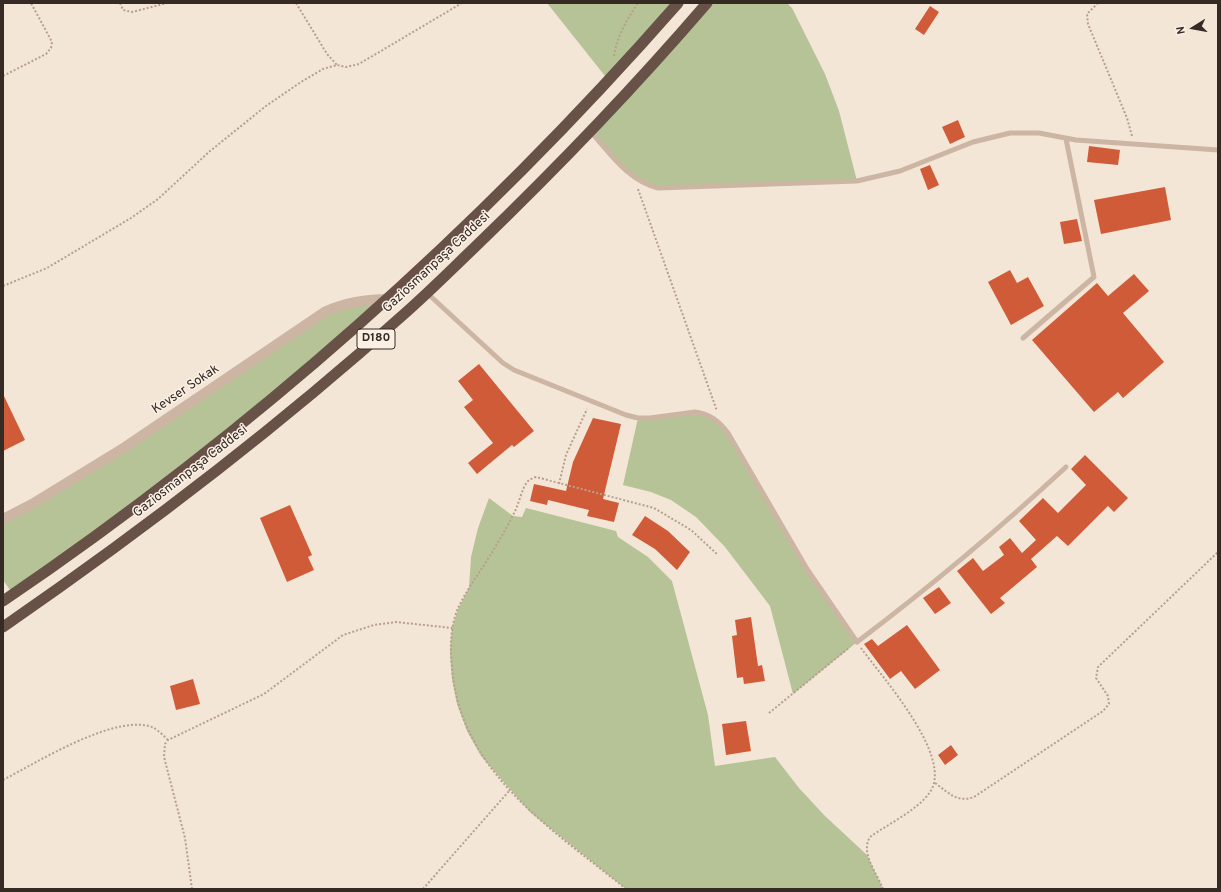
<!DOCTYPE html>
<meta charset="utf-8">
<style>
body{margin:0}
#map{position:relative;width:1221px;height:892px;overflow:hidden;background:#f3e6d7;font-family:Overpass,sans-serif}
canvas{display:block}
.frame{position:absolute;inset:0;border:4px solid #362a25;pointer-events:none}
.north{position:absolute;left:1173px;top:8px;width:40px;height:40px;-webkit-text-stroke:3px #fbf0e4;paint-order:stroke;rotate:259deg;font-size:11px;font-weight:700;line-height:16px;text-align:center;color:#362a25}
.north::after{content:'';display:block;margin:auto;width:14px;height:18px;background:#362a25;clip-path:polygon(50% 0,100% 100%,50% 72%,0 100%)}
</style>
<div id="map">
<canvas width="1221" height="892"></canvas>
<div class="frame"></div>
<div class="north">N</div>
</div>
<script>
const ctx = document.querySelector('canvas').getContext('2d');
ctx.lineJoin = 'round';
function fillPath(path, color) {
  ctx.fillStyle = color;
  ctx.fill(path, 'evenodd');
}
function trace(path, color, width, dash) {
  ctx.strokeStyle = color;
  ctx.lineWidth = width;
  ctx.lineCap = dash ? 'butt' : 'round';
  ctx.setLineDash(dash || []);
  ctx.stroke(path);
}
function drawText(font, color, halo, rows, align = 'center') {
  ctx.font = font + ' Overpass,sans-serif';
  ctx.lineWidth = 3;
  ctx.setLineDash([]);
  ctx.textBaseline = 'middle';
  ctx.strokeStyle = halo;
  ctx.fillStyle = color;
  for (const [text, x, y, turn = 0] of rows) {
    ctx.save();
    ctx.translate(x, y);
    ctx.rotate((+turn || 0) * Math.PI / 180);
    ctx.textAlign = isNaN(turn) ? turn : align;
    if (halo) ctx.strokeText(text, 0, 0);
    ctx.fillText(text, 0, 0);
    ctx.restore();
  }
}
const green = new Path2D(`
 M547,3H678L609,81Z
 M707,3H787L792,8L825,74L839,111L857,181L658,188L634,179L591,132Z
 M389,299L300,377L13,594L3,580V519L14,514L326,311Z
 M704,414L722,425L807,569L857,642L793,694L770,606L725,547L696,517L671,500L651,492L623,485L638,418Z
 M489,498L513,516L522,517L526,508L616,531L618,537L648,557L672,581L708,715L715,766L775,757L799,788L825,816L867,855L883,889H626L530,812L481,756L467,731L457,704L452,679L450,652L452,628L458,609L469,588L471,557L478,528Z`);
const building = new Path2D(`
 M930,6L939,12L924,35L915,29Z
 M958,120L965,137L950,144L942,127Z
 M1089,146L1120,150L1118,165L1087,162Z
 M930,165L939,185L928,190L920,169Z
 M1165,187L1171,220L1101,234L1094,200Z
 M1077,219L1082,241L1064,244L1060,222Z
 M1010,270L1017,283L1028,277L1044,306L1011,325L988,282Z
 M1134,274L1149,291L1123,313L1164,362L1123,398L1118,392L1094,412L1032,340L1097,283L1108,296Z
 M479,364L534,431L514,447L512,445L477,474L468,463L493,443L464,407L473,400L458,381Z
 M3,394L25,440L3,451Z
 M593,418L621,424L603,499L619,503L614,522L587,516L589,510L548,500L547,505L530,501L534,484L566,491L573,462Z
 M1085,455L1128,498L1114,512L1108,506L1068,546L1057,536L1031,559L1037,567L1000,598L1005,603L991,614L957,571L973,558L983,571L1004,555L999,547L1010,538L1022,553L1036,540L1019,521L1043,498L1058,513L1086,485L1071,469Z
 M290,505L312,555L308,557L314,570L287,582L260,518Z
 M645,516L668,531L690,552L677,570L655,549L632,535Z
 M939,587L951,603L935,614L923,598Z
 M751,617L758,666L762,665L765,681L744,684L743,677L737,678L732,636L737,635L735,620Z
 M907,625L940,670L915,689L901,671L890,679L864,644L872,639L878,646Z
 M193,679L200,704L176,710L170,686Z
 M746,721L751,751L726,755L722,724Z
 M951,745L958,755L945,765L938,755Z`);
const path = new Path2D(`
 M120,3L123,10L132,12L167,3
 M296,3L327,54L337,65
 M1098,3L1087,14L1088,24L1127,118L1132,136
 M614,56C617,36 627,19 638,3
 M3,76L46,54L51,48L52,42L31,3
 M638,189L717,411
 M3,286L47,268L131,218L158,199L210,151L266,106L301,82L323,69L337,65L346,67L359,64L462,3
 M559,484L566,455L587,409
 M861,648C882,677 954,757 930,792C918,810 888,824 870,837C860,853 877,873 883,889
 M769,713L850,647
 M3,780C36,763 119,711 154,728C159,731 164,736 168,740
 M935,783C949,793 957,803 974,797L1103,711L1109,704L1108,696L1096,678L1098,667L1218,552
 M192,889L185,838L164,757L165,744L168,740L264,694L343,635L374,625L396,622L452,628
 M423,889L509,791
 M626,889C552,829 460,772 452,668C450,648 450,627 458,608C467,589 480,572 491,554C500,539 509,524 516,509C520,500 522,488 528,481C530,479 533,478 536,477L654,508L691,530L718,555`);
const service = new Path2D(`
 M591,132C610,153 628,181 658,188L857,181L900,171L973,142L1010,133H1039L1076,140L1218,150
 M427,293L503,363L514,370L626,415L638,418H650L695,412C710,414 719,421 728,433L807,569L857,642C930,587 999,529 1066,467
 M1023,338L1094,277L1066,139`);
const minor = new Path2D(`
 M3,519L32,504L125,447L326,311C347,302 366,299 389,299`);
const trunk = new Path2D(`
 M3,601C253,431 479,230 678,3
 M3,627C142,531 277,428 403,315C428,293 451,270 475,247C556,169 634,88 707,3`);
const shields = [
 [376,339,38]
];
const shieldNames = [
 ["D180",376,339]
];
const streetNames = [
 ["Gaziosmanpaşa Caddesi",437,263,-43],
 ["Kevser Sokak",186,390,-34],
 ["Gaziosmanpaşa Caddesi",191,472,-38]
];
fillPath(green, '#b5c396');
fillPath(building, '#d05b38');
trace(path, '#b89f8d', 2, [2, 2]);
trace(service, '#ccb5a3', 5);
trace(minor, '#ccb5a3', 10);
trace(trunk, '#685248', 11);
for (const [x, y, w] of shields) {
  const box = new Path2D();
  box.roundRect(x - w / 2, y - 10, w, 20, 3);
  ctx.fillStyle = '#fbf0e4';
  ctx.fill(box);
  trace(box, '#362a25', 1);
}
drawText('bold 12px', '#362a25', null, shieldNames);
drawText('13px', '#362a25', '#fbf0e4', streetNames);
</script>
